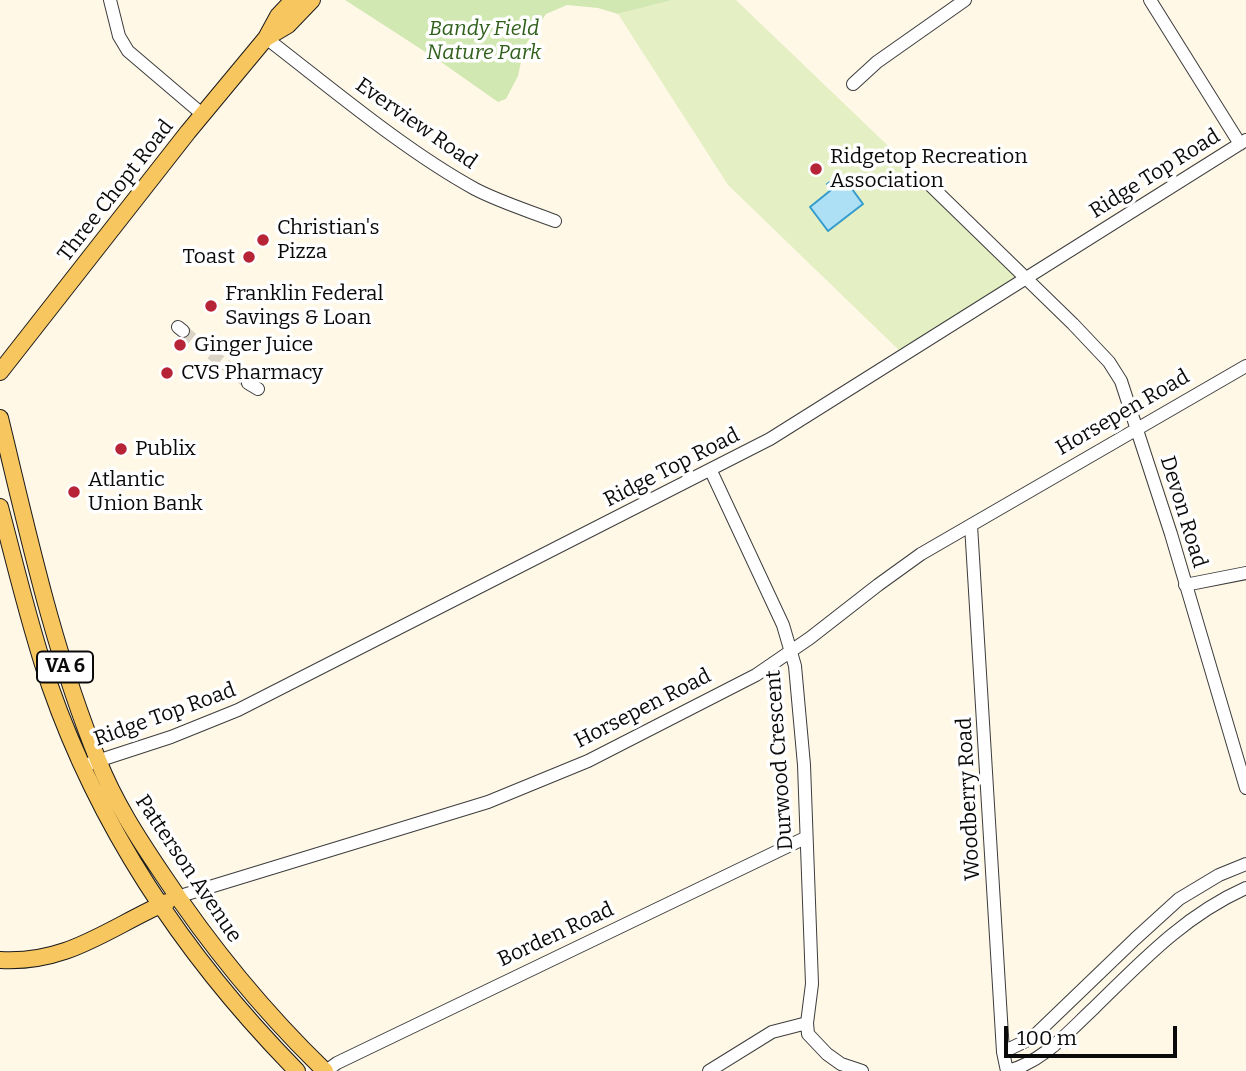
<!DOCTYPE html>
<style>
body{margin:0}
#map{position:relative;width:1246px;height:1071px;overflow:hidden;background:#fff8e7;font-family:Bitter,serif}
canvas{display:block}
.scale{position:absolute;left:1004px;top:1026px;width:173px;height:32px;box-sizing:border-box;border:4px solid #0a0a0a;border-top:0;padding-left:9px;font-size:21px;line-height:24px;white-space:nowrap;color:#0a0a0a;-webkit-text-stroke:5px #fff;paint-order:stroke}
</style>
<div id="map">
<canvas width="1246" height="1071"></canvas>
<div class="scale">100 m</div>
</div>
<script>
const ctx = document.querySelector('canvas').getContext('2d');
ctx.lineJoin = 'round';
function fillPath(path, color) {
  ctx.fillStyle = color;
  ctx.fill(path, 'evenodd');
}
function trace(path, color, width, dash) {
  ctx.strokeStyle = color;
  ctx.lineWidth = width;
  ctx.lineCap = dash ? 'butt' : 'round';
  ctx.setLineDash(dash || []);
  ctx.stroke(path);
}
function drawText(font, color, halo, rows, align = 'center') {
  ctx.font = font + ' Bitter,serif';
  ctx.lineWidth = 7;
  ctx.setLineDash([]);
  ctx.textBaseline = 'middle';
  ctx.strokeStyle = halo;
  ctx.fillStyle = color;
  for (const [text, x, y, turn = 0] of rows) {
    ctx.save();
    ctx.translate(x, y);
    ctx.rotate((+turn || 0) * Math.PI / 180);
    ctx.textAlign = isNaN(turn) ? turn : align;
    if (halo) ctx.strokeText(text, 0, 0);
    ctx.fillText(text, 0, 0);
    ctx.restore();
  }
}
const green = new Path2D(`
 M345,0H673L618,14L598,8L567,5L546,14L524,47L518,76L506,99L498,102L441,62Z`);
const pitch = new Path2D(`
 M673,0H736L1027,279L905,356L728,185L618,14Z`);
const water = new Path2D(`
 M841,174L863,204L828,231L810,207L831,190L827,184Z`);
const minorTunnel = new Path2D(`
 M183,331L248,383`);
const minor = new Path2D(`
 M110,0L119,36L128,51L202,114
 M1150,0L1240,144
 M266,38C331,88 404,150 475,189C500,202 529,211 555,221
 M853,84L877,62L965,0
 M928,183L1073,324L1109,362L1121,381L1171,534L1246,788
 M178,327L183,331
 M248,383L258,389
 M711,471L783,625L795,666L804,765L812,984L807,1023L808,1034L827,1054L841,1064L862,1071
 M971,525L1003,1052L1007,1071
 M1185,585L1246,573
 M82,766L171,737L238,710L770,439L1246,140
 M177,897L488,802L588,761L756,675L810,638L878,585L921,554L1246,366
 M1003,1052L1032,1038L1135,939L1179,899L1219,875L1246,864
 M326,1071L337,1063L805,838
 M709,1071L772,1032L807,1023
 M1008,1071C1044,1061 1068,1032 1094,1008C1141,962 1185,915 1246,888`);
const major = new Path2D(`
 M266,38L288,25L312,0
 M0,372L188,132L266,38L278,16L293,0
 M0,418C28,533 53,650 98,760C114,801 138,838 163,875C210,946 264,1012 325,1071
 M0,507C16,567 30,628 50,686C101,832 189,961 297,1071
 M0,960C68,964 108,928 167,902`);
const markers = [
 [816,169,7,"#b82437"],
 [263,240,7,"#b82437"],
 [249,257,7,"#b82437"],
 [211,306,7,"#b82437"],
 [180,345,7,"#b82437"],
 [167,373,7,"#b82437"],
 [121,449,7,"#b82437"],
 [74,492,7,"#b82437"]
];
const shields = [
 [65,667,56]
];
const shieldNames = [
 ["VA 6",65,667]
];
const parkNames = [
 ["Bandy Field",484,29],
 ["Nature Park",484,53]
];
const streetNames = [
 ["Everview Road",416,124,35],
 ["Ridge Top Road",1155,174,-32],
 ["Three Chopt Road",116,191,-52],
 ["Horsepen Road",1123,413,-30],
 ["Ridge Top Road",672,468,-27],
 ["Devon Road",1183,512,73],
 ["Horsepen Road",643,709,-27],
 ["Ridge Top Road",165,715,-20],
 ["Durwood Crescent",780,760,-94],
 ["Woodberry Road",969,799,-93],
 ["Patterson Avenue",188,869,56],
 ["Borden Road",556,935,-25]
];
const poiNames = [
 ["Ridgetop Recreation",830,157],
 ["Association",830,181],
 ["Christian's",277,228],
 ["Pizza",277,252],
 ["Toast",235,257,"right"],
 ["Franklin Federal",225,294],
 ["Savings & Loan",225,318],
 ["Ginger Juice",194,345],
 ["CVS Pharmacy",181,373],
 ["Publix",135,449],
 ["Atlantic",88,480],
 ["Union Bank",88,504]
];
fillPath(green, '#d2e8b2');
fillPath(pitch, '#e4efc4');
fillPath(water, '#ade0f5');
trace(water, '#349ccc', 2);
trace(minorTunnel, '#dad4c6', 12, [12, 6]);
trace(minor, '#3d3d3d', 14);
trace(major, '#1b1b1b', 18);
trace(minor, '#fff', 12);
trace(major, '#f8c65e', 16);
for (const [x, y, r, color] of markers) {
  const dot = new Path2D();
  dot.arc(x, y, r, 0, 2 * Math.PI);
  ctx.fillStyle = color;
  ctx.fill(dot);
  trace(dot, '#fff', 2.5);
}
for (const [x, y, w] of shields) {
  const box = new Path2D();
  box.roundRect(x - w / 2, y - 15.5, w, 31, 5);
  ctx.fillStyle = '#fff';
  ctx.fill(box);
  trace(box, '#0a0a0a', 2);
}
drawText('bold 19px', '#0a0a0a', null, shieldNames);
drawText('italic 21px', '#30601c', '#fff', parkNames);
drawText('21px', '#0a0a0a', '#fff', streetNames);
drawText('21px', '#0a0a0a', '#fff', poiNames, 'left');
</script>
